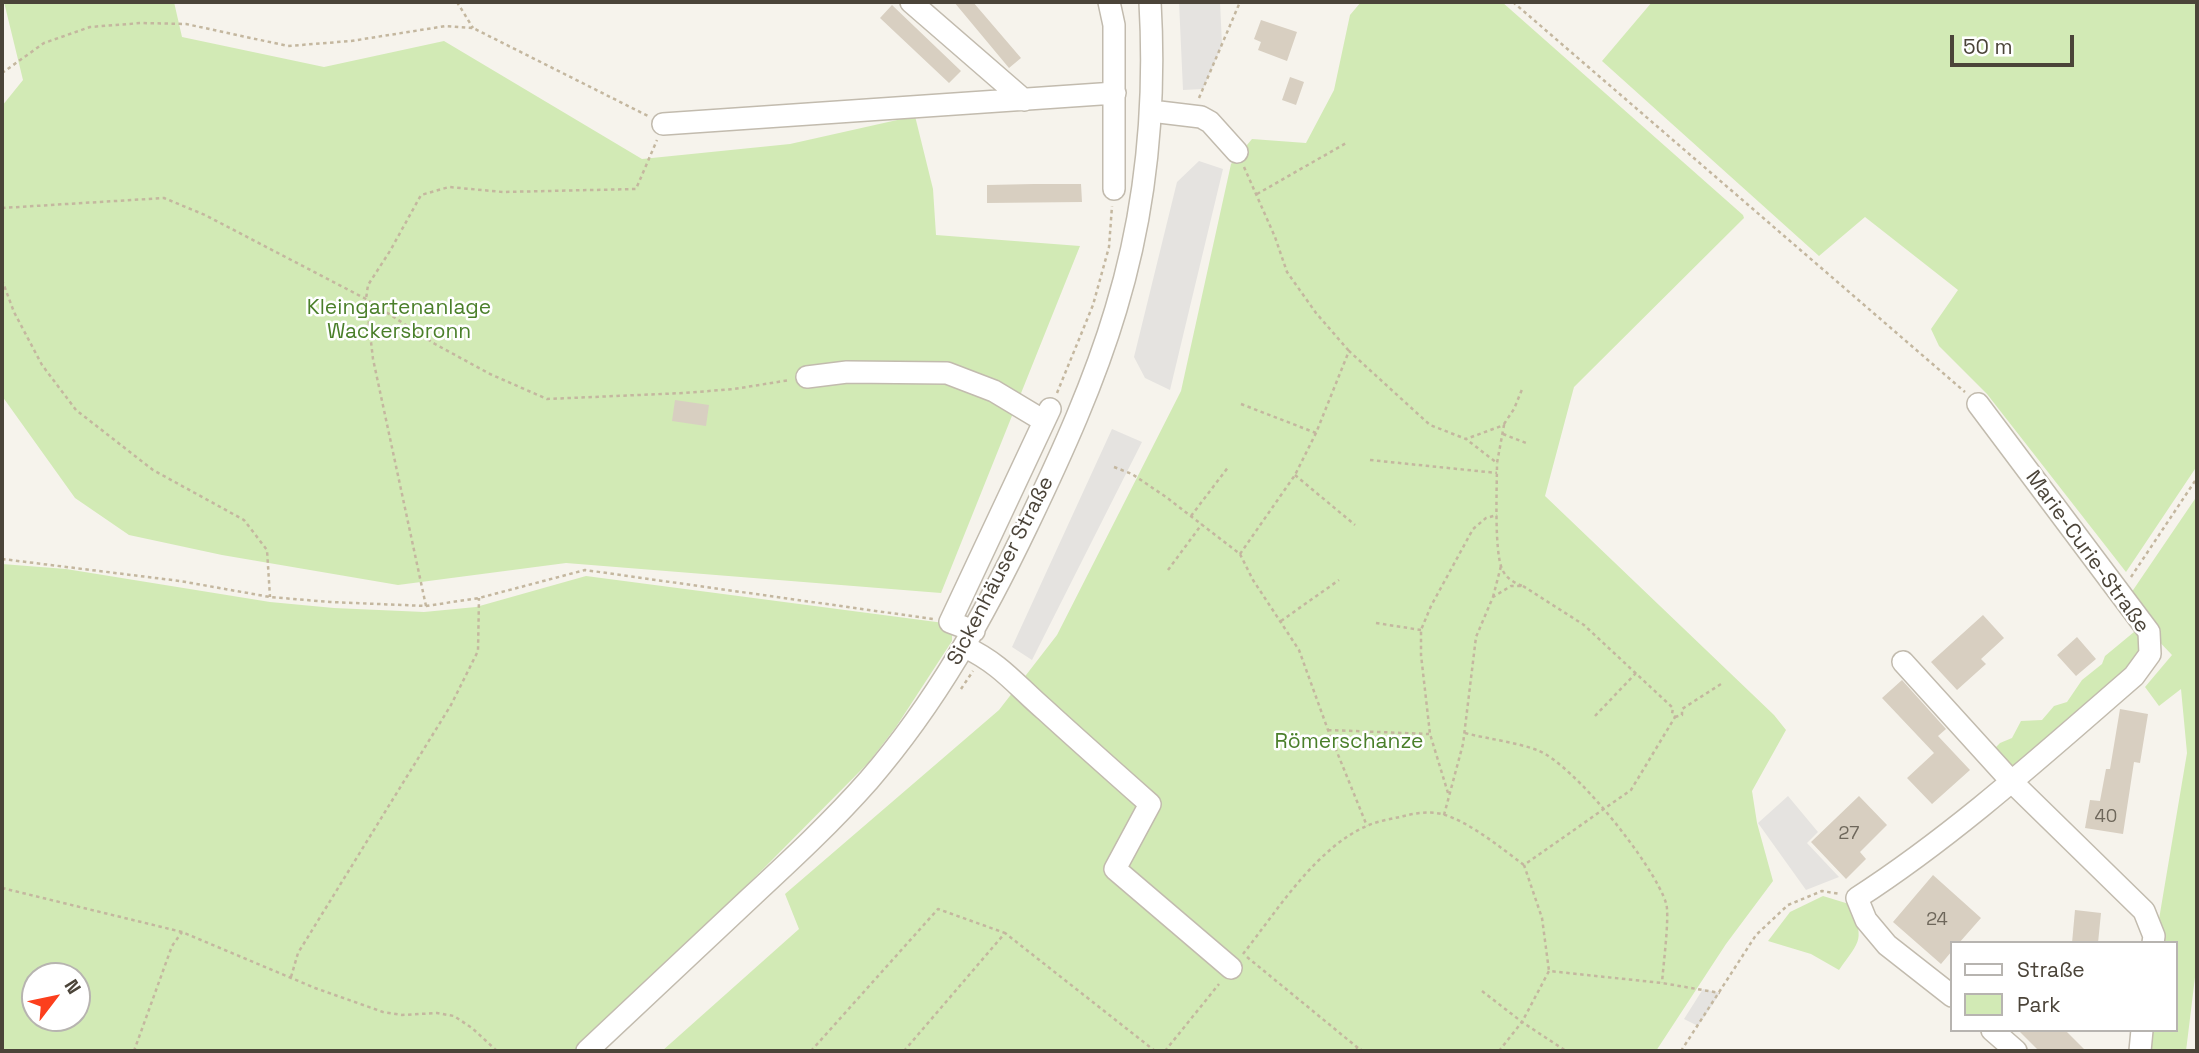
<!DOCTYPE html>
<meta charset="utf-8">
<style>
body{margin:0}
#map{position:relative;width:2199px;height:1053px;overflow:hidden;background:#f6f3ec;font-family:"Space Grotesk",sans-serif}
canvas{display:block}
.frame{position:absolute;inset:0;border:4px solid #4b4439;pointer-events:none}
.legend{position:absolute;left:1950px;top:941px;width:228px;height:91px;box-sizing:border-box;background:#fff;border:2px solid #b7b4b0;margin:0;padding:9px 12px;list-style:none;font-size:21px;color:#4b4439}
.legend li{display:flex;align-items:center;gap:14px;height:35px}
.legend b{width:35px;border:2px solid #b7b4b0}
.north{position:absolute;left:21px;top:962px;width:70px;height:70px;box-sizing:border-box;background:#fff;border:2px solid #b7b4b0;border-radius:50%;rotate:58deg;font-size:19px;font-weight:700;line-height:28px;text-align:center;color:#4b4439}
.north::after{content:'';display:block;margin:auto;width:24px;height:32px;background:#fc3f1d;clip-path:polygon(50% 0,100% 100%,50% 72%,0 100%)}
.scale{position:absolute;left:1950px;top:35px;width:124px;height:32px;box-sizing:border-box;border:4px solid #4b4439;border-top:0;padding-left:9px;font-size:21px;line-height:24px;white-space:nowrap;color:#4b4439;-webkit-text-stroke:5px #fff;paint-order:stroke}
</style>
<div id="map">
<canvas width="2199" height="1053"></canvas>
<div class="frame"></div>
<ul class="legend">
<li><b style="height:9px;background:#fff"></b>Straße</li>
<li><b style="height:19px;background:#d2eab5"></b>Park</li>
</ul>
<div class="north">N</div>
<div class="scale">50 m</div>
</div>
<script>
const ctx = document.querySelector('canvas').getContext('2d');
ctx.lineJoin = 'round';
function fillPath(path, color) {
  ctx.fillStyle = color;
  ctx.fill(path, 'evenodd');
}
function trace(path, color, width, dash) {
  ctx.strokeStyle = color;
  ctx.lineWidth = width;
  ctx.lineCap = dash ? 'butt' : 'round';
  ctx.setLineDash(dash || []);
  ctx.stroke(path);
}
function drawText(font, color, halo, rows, align = 'center') {
  ctx.font = font + ' "Space Grotesk",sans-serif';
  ctx.lineWidth = 5;
  ctx.setLineDash([]);
  ctx.textBaseline = 'middle';
  ctx.strokeStyle = halo;
  ctx.fillStyle = color;
  for (const [text, x, y, turn = 0] of rows) {
    ctx.save();
    ctx.translate(x, y);
    ctx.rotate((+turn || 0) * Math.PI / 180);
    ctx.textAlign = isNaN(turn) ? turn : align;
    if (halo) ctx.strokeText(text, 0, 0);
    ctx.fillText(text, 0, 0);
    ctx.restore();
  }
}
const green = new Path2D(`
 M4,2H174L182,37L324,67L444,41L642,159L790,144L915,116L933,189L936,235L1080,246L941,593L566,563L398,585L222,555L129,535L75,498L2,396V106L23,80Z
 M1361,2H1502L1743,215L1744,218L1574,387L1545,496L1774,715L1786,730L1752,791L1757,823L1773,881L1726,944L1656,1051H662L799,929L785,894L999,710L1057,635L1181,391L1231,164L1252,139L1306,143L1334,90L1350,15Z
 M1652,2H2197V466L2126,572L1987,394L1939,346L1931,329L1958,290L1865,217L1819,256L1602,61Z
 M2197,496V961L2186,1051H2141L2144,1030H2176V943H2155L2187,753L2181,689L2159,706L2145,687L2172,655L2150,632L2127,599Z
 M2,564L66,569L270,602L334,608L424,612L476,607L586,576L944,623L952,630V641L896,727L869,762L583,1051H2ZM35,976H77V1018H35Z
 M2134,632L2140,634L2144,652L2131,670L2013,776L1995,748L2000,743L2012,738L2021,721L2042,720L2054,706L2067,702L2082,680L2102,664L2105,656Z
 M1823,896L1849,904C1865,940 1861,939 1839,970L1811,954L1768,941L1790,912Z`);
const parking = new Path2D(`
 M1179,2H1220L1222,45L1203,89L1183,90Z
 M1199,161L1223,169L1170,390L1145,378L1134,357L1177,182Z
 M1112,429L1142,442L1032,660L1012,647Z
 M1788,796L1818,832L1807,843L1839,877L1806,890L1758,823Z
 M1703,989L1720,993L1698,1026L1684,1019Z`);
const building = new Path2D(`
 M954,2H973L1021,58L1009,68Z
 M892,5L961,71L949,83L880,18Z
 M1261,20L1297,32L1287,61L1258,50L1261,42L1254,39Z
 M1290,77L1304,82L1296,105L1282,100Z
 M1034,184H1081L1082,202L987,203V185Z
 M675,400L709,405L706,426L672,421Z
 M1983,615L2004,638L1981,659L1986,664L1957,690L1931,662Z
 M2077,637L2096,659L2076,676L2057,655Z
 M1902,680L1946,729L1938,736L1970,770L1932,804L1907,778L1934,753L1882,698Z
 M2120,709L2148,714L2140,763L2134,762L2123,834L2085,828L2090,800L2100,801L2106,769H2110Z
 M1859,796L1887,825L1860,852L1866,859L1846,879L1811,842Z
 M1933,875L1981,918L1959,943H1952V951L1941,964L1893,922Z
 M2075,910L2101,913L2098,943H2072Z
 M2018,1030H2065L2086,1051H2039Z`);
const path = new Path2D(`
 M457,2L473,28
 M1513,2L1965,392
 M2,73L44,43L90,27L141,23L186,24L288,46L351,41L446,26L473,28L648,116
 M1199,98L1240,2
 M1244,167L1275,237L1287,272L1316,313L1349,351
 M1257,194L1348,142
 M2,208L164,198L205,215L366,299L435,344L490,374L547,399L684,393L734,389L790,380
 M2,280L14,312L42,365L76,410L153,470L244,520L267,550L270,597
 M1057,393L1093,305L1109,247L1112,206
 M1241,404L1316,433
 M1504,424L1514,409L1523,387
 M1503,434L1526,443
 M1370,460L1497,473
 M1114,467L1132,474L1166,497L1240,554L1253,580L1299,650L1328,730L1367,826
 M1295,475L1355,525
 M1191,516L1229,466
 M1240,554L1295,475L1316,433L1349,351L1430,425L1466,439L1504,425L1497,463L1466,439
 M2,559L180,581L270,597L330,602L426,606L479,598L585,570L933,619
 M1168,570L1202,524
 M2131,577L2197,478
 M1523,586L1584,625L1673,708L1672,714L1675,717L1631,790L1524,865L1542,918L1549,971
 M1493,597L1501,566
 M426,606L373,359L366,299L368,285L390,251L421,195L449,187L503,192L636,189L657,140
 M1281,621L1339,580
 M1376,623L1421,630
 M961,689L973,671
 M1595,716L1636,673
 M1675,717L1682,715V709L1721,684
 M1328,730L1429,734
 M1465,733C1488,739 1515,742 1537,750C1574,764 1654,865 1666,903C1670,915 1663,967 1662,983
 M1448,793L1430,734L1421,655V630L1431,606L1473,529L1486,518L1497,515
 M1444,815L1463,744L1476,637L1493,597L1511,586H1523C1514,583 1506,578 1502,569C1494,550 1497,486 1497,463
 M2,888L182,932L315,988L383,1012L402,1015L437,1013L454,1016L472,1028L497,1051
 M1243,954C1277,911 1317,846 1369,825C1379,821 1390,819 1400,817C1414,813 1428,811 1442,814C1470,822 1501,848 1524,865
 M1247,957L1358,1048
 M291,977L298,953L451,705L478,651L479,598
 M1482,991L1522,1022L1566,1051
 M134,1051L172,946L182,932
 M811,1051L938,909L1005,933
 M904,1051L1005,933L1155,1051
 M1165,1051L1219,984
 M1355,1051L1358,1048L1363,1051
 M1499,1051L1522,1022L1549,971L1662,983L1720,993
 M1681,1051L1756,935L1788,905L1822,891L1840,894`);
const minor = new Path2D(`
 M911,2L1024,100
 M1109,2L1114,25V189
 M1151,111L1201,117L1210,122L1237,152
 M663,124L1115,93
 M807,377L847,372L947,373L994,391L1044,421
 M974,631L950,622L1050,409
 M965,647C1001,664 1016,685 1045,710C1080,742 1115,773 1150,804L1115,869L1231,968
 M1903,662L2012,782L2144,911L2154,936L2153,943
 M1952,996L1887,945L1866,920L1857,898C1956,834 2045,753 2134,676L2150,654L2149,632L1978,404
 M1992,1030L2016,1051
 M587,1051C641,1000 696,949 750,898C791,860 832,822 869,780C937,701 984,616 1029,522C1062,453 1094,383 1116,309C1146,210 1156,105 1150,2
 M2140,1051L2142,1030`);
const numberNames = [
 ["40",2106,817],
 ["27",1849,834],
 ["24",1937,920]
];
const parkNames = [
 ["Kleingartenanlage",399,308],
 ["Wackersbronn",399,332],
 ["Römerschanze",1349,742]
];
const streetNames = [
 ["Marie-Curie-Straße",2087,552,54],
 ["Sickenhäuser Straße",1001,571,-63]
];
fillPath(green, '#d2eab5');
fillPath(parking, '#e5e3e0');
fillPath(building, '#d8cfc1');
trace(minor, '#c2bbae', 24);
trace(path, '#c4b79f', 2.5, [3.5, 3.5]);
trace(minor, '#fff', 21);
drawText('18px', '#6e675b', null, numberNames);
drawText('21px', '#4a7f2a', '#fff', parkNames);
drawText('21px', '#4b4439', '#fff', streetNames);
</script>
